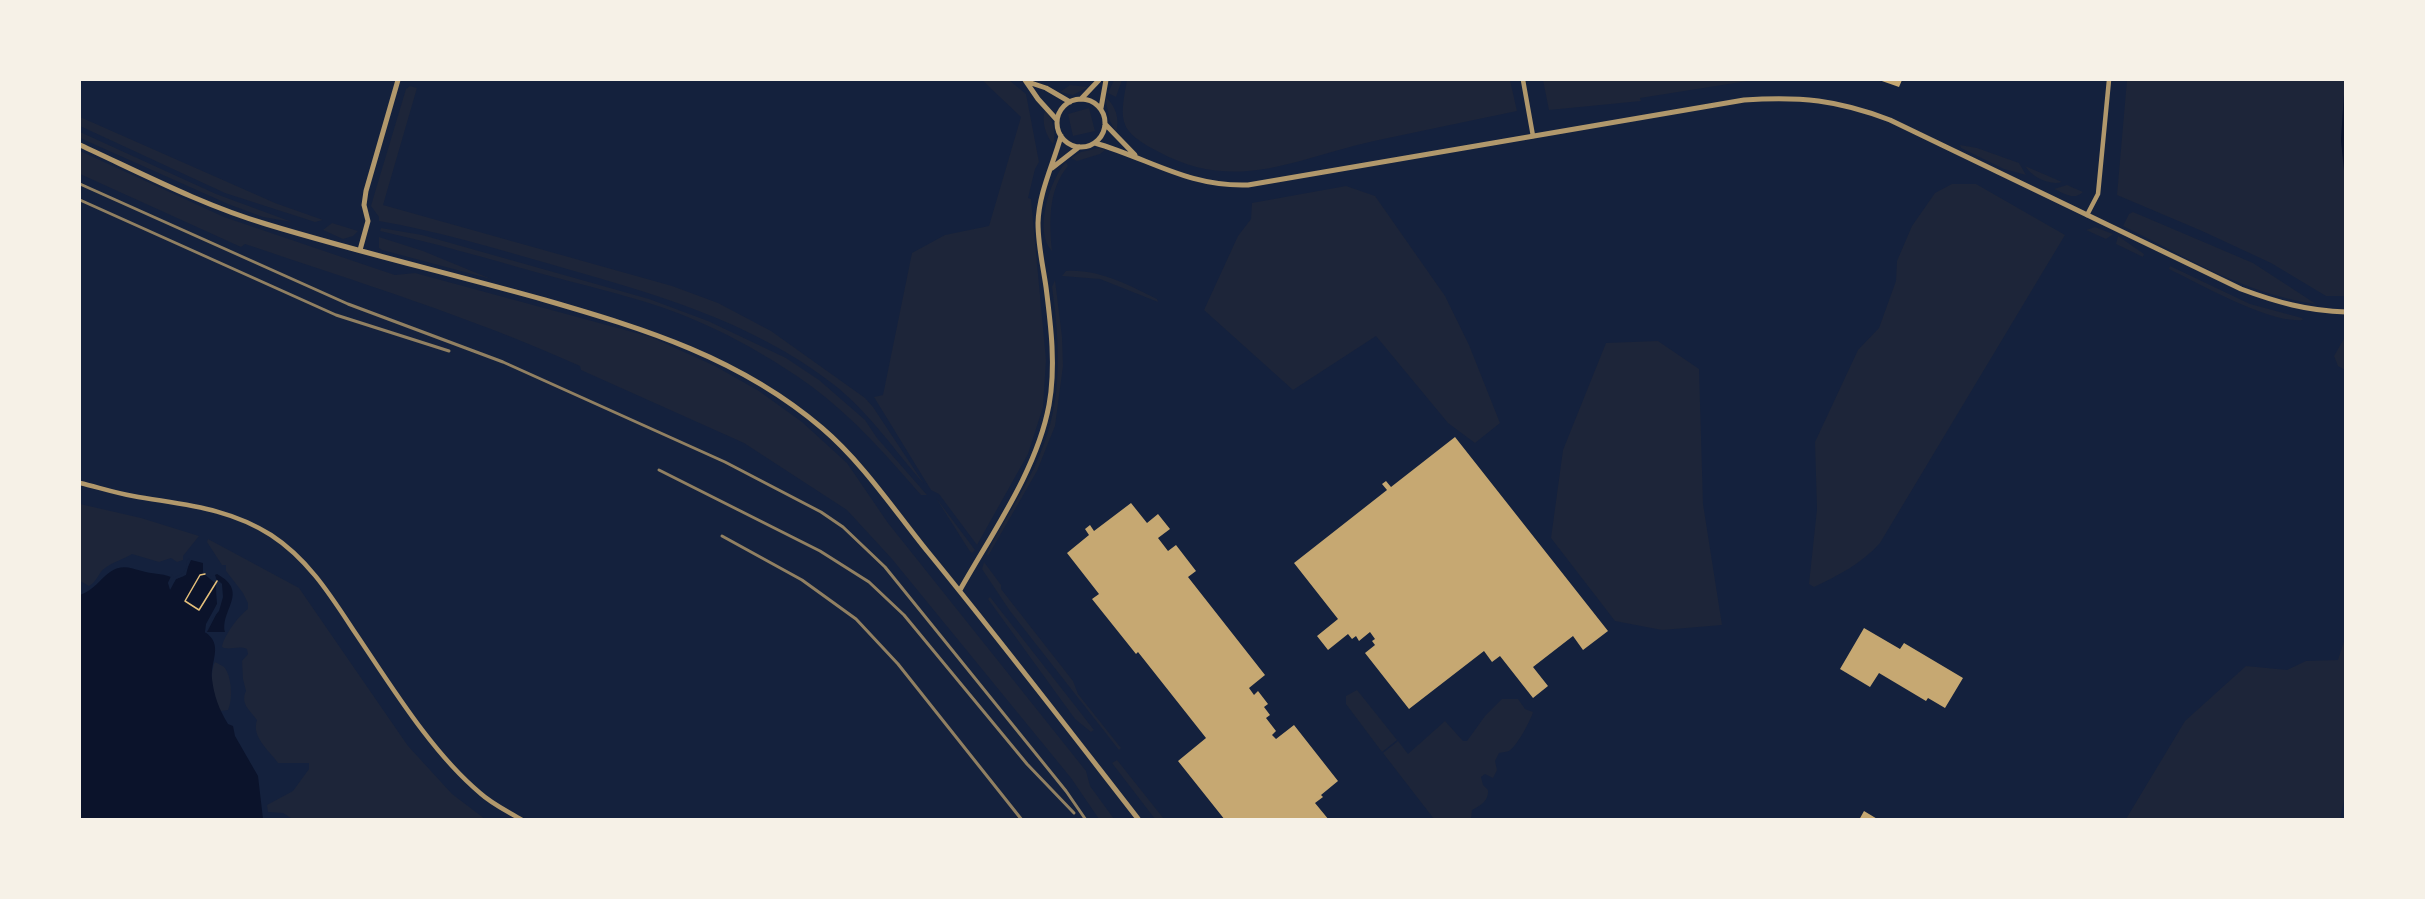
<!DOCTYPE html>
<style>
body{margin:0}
#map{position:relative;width:2425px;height:899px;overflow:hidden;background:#14213d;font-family:"Exo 2",sans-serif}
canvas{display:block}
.frame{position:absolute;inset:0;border:81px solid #f6f1e7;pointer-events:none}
</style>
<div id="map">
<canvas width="2425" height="899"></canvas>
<div class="frame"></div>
</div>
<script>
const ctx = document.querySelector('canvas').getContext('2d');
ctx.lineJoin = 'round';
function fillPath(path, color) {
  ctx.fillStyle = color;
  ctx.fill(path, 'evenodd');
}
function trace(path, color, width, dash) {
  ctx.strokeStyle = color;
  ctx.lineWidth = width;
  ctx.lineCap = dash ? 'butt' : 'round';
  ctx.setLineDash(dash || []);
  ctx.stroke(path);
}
const green = new Path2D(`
 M982,80H1009L1026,94L1039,162L1035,169L1028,198L1031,199L1046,360L1043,407L1028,454L977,545L939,494L931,490L874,397L883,395L912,253L945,235L989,226L1021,117Z
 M1114,80H1122L1116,97L1108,93Z
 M1127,80H1510L1517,111C1469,121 1421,131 1374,141C1297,158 1236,194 1159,152C1119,131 1119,123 1127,80Z
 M1543,80H1754L1640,98L1641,101L1549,110Z
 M2127,80H2345L2341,140L2346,181L2345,296H2326L2271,263L2202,231L2117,195Z
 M1070,85L1088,87L1073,95L1060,92Z
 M410,86L417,88L383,205L672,286L718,303L771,331L865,398L873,407L924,484C894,450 869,412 833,384C749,319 650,293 550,264C494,248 437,231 379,221V217L371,206L373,199L406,89Z
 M1105,97C1116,105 1120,120 1116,132L1110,121Z
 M1089,108L1095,131L1073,136L1068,114Z
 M1045,110C1053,119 1057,133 1053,144C1046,136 1041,121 1045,110Z
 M80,117L275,203L323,220L315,222L225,193L80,126Z
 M80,132L216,194L292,222L263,217L228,204L80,138Z
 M1960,145L1977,148L2019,163L2026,175L2004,169L1961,148Z
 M1099,148L1105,150L1100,154L1077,161L1071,158L1081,152Z
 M80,151L224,217L377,269L395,275L415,273L651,337L715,366L759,391L802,422L847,463L888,523L1086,771L1090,786L1114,819H1099L1071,778L892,559L847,510L744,443L581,370L580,366C471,317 358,282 245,244L241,247L80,174Z
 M1066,162L1068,166C1048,190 1049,222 1052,251C1033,232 1050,179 1066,162Z
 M2025,166L2062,182C2050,186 2032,177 2025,166Z
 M1952,184H1976L2065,235L1880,543C1861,564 1839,575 1814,587L1809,584L1817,509L1815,442L1858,350L1879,328L1896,281L1897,261L1912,226L1935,193Z
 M2067,185L2083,192C2073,201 2064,193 2054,189Z
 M1346,186L1375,196L1445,296L1469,345L1500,423L1475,443L1448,423L1376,336L1293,390L1204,310L1238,236L1251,219L1252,203Z
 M2133,212L2253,263L2316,304C2247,295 2184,256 2123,226L2129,214Z
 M332,223L358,231L353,236L343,239L323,230Z
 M2095,227L2113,234L2112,235L2106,239L2086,230Z
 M381,228L422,235L649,299L708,321L786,358L819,380L865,420L877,438L927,495H921C887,456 853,417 811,386C765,353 712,324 658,306C619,293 578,284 539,273C486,258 434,243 380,231Z
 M2118,236L2144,254L2143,257L2116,244Z
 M379,237L423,251L491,279L382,250L379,248Z
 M2170,266L2250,304L2302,318L2303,320C2270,324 2200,284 2169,269Z
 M1066,271C1100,269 1128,285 1157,299L1158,302L1100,279L1062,276Z
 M1055,280L1062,337L1063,366L1055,426L1037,471L988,556L987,554L990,547C1006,516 1027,487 1040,454C1063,401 1060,344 1052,287Z
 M2345,337V370L2338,366L2334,356Z
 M1658,341L1699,369L1703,504L1722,625L1662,630L1615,621L1551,538L1563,450L1606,343Z
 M936,498L975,550L972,553L969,550Z
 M80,504L141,518L199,536L183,556V560L177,562L171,558L159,562L132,554C124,559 113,562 105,568C98,573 97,582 89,586L80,581Z
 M208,539L299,588L408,746L452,794L485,819L294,820L283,813L268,812L267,805L293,791L309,769V763H278C269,750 251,737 257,720C250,710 240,704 246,691L243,679L242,661L248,654L247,649C238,645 229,651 222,647C223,637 239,615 248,609V603L243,593L226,571V565H222L207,542Z
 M984,562L1001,585V589L1073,681L1078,694L1121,748L1119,750L1010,611L982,569Z
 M990,597L1094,730L1091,732L1075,719L988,599Z
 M2345,638L2346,791L2340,819H2126L2185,721L2246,666L2287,670L2306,661L2338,660Z
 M215,662C215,662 223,666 224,667C232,676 233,700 228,710L220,711C214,696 208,677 215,662Z
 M1357,690L1397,740L1382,752L1346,704V696Z
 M1502,699H1518L1525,709L1533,712C1531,720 1517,746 1509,751C1507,752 1503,752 1499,753L1495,761L1497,770L1493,778L1485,774L1481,777L1483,785L1488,790C1489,801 1481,805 1472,810L1471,819H1434L1383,753L1398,741L1408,754L1445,721L1463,741H1467L1485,716Z
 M1117,760L1164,819H1155L1112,763Z`);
const water = new Path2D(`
 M2345,80H2346L2345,181L2341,140Z
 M191,560L203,563V573L216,584L217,604L205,632C224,645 210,661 212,679C214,696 219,709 228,724L233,726L235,736L258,776L263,819L80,820V595C95,589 98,581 110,572C122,564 130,568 142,571C152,574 161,573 171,577L168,583L172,585L176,579L184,576Z
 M217,574C250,592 220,610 225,632H207L219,609L222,584L216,579L215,575Z`);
const pier = new Path2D(`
 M190,558L186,575L176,579L170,590L168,583L172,574L174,578L183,573L187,567L186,561Z
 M215,575L216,579L222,584L223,597L219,611L212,619L206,633L205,632L206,624L217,604L216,584L210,577Z`);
const building = new Path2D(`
 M1879,80H1902L1899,87Z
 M1455,437L1608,631L1583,650L1573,636L1533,667L1548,686L1533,698L1500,656L1492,662L1484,651L1409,709L1365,653L1375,645L1372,641L1375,639L1370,632L1359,641L1356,636L1352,639L1348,634L1328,650L1317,636L1338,619L1294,563L1387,490L1382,484L1386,481L1391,487Z
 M1131,503L1147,523L1158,514L1170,529L1158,538L1168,551L1176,545L1196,571L1188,577L1265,675L1249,688L1254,695L1258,691L1268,704L1264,707L1270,715L1266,718L1276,731L1272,735L1276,739L1294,725L1338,781L1321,795L1323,797L1315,803L1329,820H1225L1178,761L1206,738L1138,652L1136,654L1092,599L1099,594L1067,553L1089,535L1085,529L1090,525L1094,531Z
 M1864,628L1900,649L1904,643L1963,678L1945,708L1928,698L1926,701L1879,673L1870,687L1840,669Z
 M1864,811L1879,820H1859Z`);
const path = new Path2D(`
 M205,574L200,575L185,601L199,610L217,581`);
const minor = new Path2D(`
 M1523,80L1533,136
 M2087,215L2098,194L2109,80
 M80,483C97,487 115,493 133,496C183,505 227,507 271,535C308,559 331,596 354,631C390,684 431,752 480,793C492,804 507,811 522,820`);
const tertiary = new Path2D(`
 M1025,80L1038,99L1057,120
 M1028,82L1046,88L1070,102
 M1057 123a24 24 0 1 1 48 0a24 24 0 1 1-48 0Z
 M1081,99L1099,80
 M1101,108L1106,80
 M1105,124L1135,155
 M1095,143C1150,159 1188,187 1248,185L1744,100C1800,96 1838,100 1890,120L2241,289C2276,302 2308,311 2346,312
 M80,145C141,173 202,205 266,224C358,252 452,274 545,300C645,329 740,358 822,428C863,463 894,510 928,552C1000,640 1069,730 1139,820
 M1052,168L1079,147
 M360,250L368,221L364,205L366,191L398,80
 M960,590C992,533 1037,470 1049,405C1056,367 1051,326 1046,287C1043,266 1038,245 1038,223C1039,192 1053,165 1061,136`);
const rail = new Path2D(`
 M80,184L348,304L503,362L725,462L821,512L843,527L885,567L1066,791L1086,820
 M80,200L336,315L449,351
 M659,470L820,551L869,582L904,615L1027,764L1074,813
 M722,536L802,580L856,619L898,664L1022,820`);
fillPath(green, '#1d2539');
fillPath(water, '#0b132b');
fillPath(pier, '#14213d');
fillPath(building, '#c6a872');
trace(path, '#e5c07b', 1.5);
trace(minor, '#b1986c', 4.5);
trace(tertiary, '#b1986c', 5);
trace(rail, '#918062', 3);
</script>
